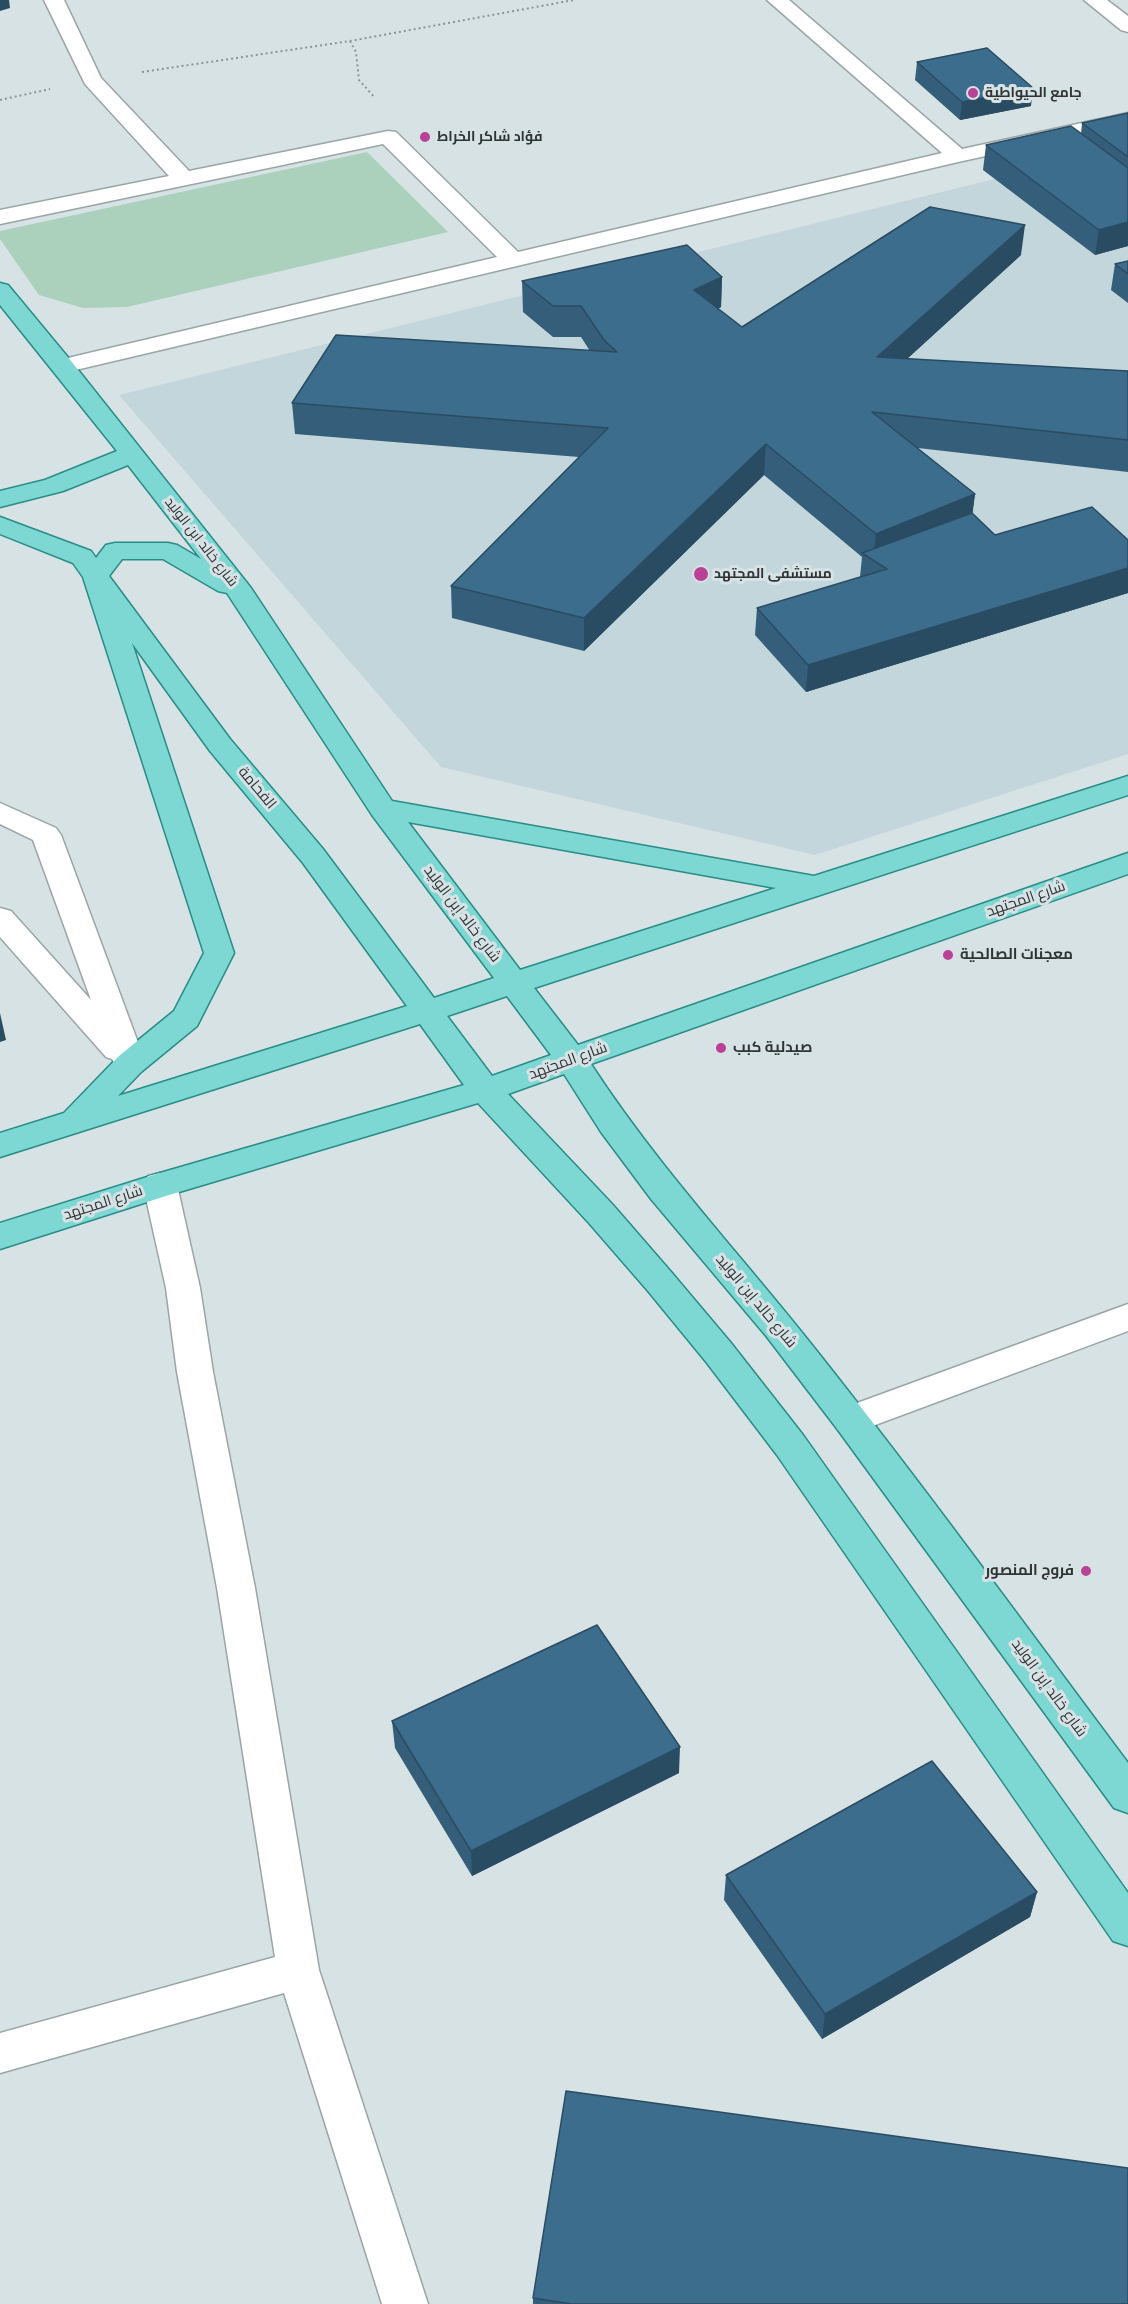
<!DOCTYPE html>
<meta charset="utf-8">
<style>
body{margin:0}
canvas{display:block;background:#d7e2e5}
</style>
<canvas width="1128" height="2304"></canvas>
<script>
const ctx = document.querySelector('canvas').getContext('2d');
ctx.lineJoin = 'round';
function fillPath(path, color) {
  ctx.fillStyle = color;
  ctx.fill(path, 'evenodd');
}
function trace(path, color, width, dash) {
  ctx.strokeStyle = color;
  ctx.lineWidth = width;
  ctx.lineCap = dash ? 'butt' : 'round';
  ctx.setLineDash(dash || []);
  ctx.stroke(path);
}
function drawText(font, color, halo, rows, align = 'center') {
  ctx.font = font + ' "IBM Plex Sans",Cairo,sans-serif';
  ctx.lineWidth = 6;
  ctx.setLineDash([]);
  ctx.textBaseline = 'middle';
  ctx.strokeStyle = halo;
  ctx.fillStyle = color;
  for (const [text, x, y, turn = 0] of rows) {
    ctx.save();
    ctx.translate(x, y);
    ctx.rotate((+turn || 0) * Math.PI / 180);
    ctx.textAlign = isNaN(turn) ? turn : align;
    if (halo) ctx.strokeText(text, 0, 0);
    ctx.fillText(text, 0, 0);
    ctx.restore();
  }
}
const built = new Path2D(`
 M1128,146V754L815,855L441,767L119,395Z`);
const green = new Path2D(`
 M367,152L448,232L127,307L83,308L39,295L0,239V231Z`);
const path = new Path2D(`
 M350,41L356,52L359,80L375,98
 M142,72L350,41L574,0
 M0,100L50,89`);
const street = new Path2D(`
 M44,0H64L101,78L189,171L388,131L396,132L518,252L942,153L767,0H789L962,149L1128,113V125L958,162L63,373L55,371L51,366L55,361L497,257L383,144L0,224V210L169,176L85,84Z
 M1084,0H1107L1128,16V32L1121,30Z
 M0,803L56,828L61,835L146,1064L141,1072L130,1075L119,1072L112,1059L106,1057L0,937V908L11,911L91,1000L33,840L0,824Z
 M160,1173L172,1176L177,1185L200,1288L213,1372L255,1588L319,1970L428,2304H382L284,1993L0,2073V2033L275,1957L217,1588L177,1372L166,1288L143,1185L148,1176Z
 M1128,1304V1331L851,1434L838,1430L833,1420L838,1410Z`);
const primary = new Path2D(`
 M0,283L8,285L71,361L251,588L392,801L814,876L1128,776V795L534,988L578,1045L1128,853V874L591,1064C658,1167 740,1254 816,1350C923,1485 1025,1625 1128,1763V1813L1114,1808L838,1430L767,1337L651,1199L601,1132L564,1074L508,1094L613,1205L672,1273L731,1343L803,1435L1128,1893V1946L1113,1941L777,1455L707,1363L648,1291L589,1223L478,1103L169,1195L0,1249V1223L160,1173L464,1085L420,1024L0,1157V1133L64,1113L119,1056L174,1011L204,953L83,577L73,563L0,534V517L91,551L96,558L106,545L115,543H168L177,545L201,559L128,465L63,491L0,507V491L45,480L117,451L0,305ZM122,559H163L218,591L227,593L372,815L494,978L434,998L323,849L230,739L109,576ZM132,643L210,751L303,863L407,1006L118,1096L141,1072L197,1026L234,953ZM408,822L776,888L520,970ZM507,996L551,1055L492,1076L447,1016Z`);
const wall = new Path2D(`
 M917,62L1031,106L960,120L915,80Z
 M1128,113V246L1095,255L983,170L986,145L1081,134L1082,123Z
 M1021,255L907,359L1128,371V472L918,448L975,494L972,514L995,535L1128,540V593L806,692L755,635L757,608L860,577L862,557L764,475L584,651L452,618L451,586L579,457L295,434L292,403L590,351L581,337H553L523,312L522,281L722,277L721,307L718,309L742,327Z
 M1128,261V303L1111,290L1115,264Z
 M392,1721L679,1773L472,1876L395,1748Z
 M726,1875L1037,1892L1030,1917L822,2039L724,1900Z
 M533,2298L1128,2304H533Z`);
const shadedWall = new Path2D(`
 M0,0H9L10,8L0,11Z
 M1033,88L1031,106L960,120L962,102Z
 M1128,222V246L1095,255L1099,230Z
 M1025,225L1021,255L875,388L877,357Z
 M722,277L721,307L693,321L694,290Z
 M766,444L764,475L584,651V618Z
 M975,494L971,526L873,560L876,534Z
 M1128,568V593L806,692L808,665Z
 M0,1013L6,1040L0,1042Z
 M680,1747L679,1773L472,1876L471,1851Z
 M1037,1892L1030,1917L822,2039L825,2014Z`);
const building = new Path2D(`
 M987,48L1033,88L962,102L917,62Z
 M1128,113V157L1082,123Z
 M1071,126L1128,168V222L1099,230L986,145Z
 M930,207L1025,225L877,357L1128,371V440L872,412L975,494L876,534L766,444L584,618L451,586L608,428L292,403L336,335L617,352L604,340L581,306H553L522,281L687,245L722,277L694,290L742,327Z
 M1128,261V274L1115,264Z
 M1092,507L1128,540V568L808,665L757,608L887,569L862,553L972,513L995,535Z
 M597,1625L680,1747L471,1851L392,1721Z
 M932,1761L1037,1892L825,2014L726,1875Z
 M566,2091L1128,2168V2304H572L533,2298Z`);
const markers = [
 [973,93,6,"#b94297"],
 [425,137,6,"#b94297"],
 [701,574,8,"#b94297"],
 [948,955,6,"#b94297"],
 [721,1048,6,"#b94297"],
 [1086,1571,6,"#b94297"]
];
const farPoinames = [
 ["جامع الحيواطية",985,93],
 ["فؤاد شاكر الخراط",437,137],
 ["مستشفى المجتهد",714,574]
];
const farStreetnames = [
 ["شارع خالد ابن الوليد",201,542,52]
];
const streetNames = [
 ["الفحامة",257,788,50],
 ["شارع المجتهد",1026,899,-19],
 ["شارع خالد إبن الوليد",462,914,53],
 ["شارع المجتهد",568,1061,-20],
 ["شارع المجتهد",103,1203,-18],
 ["شارع خالد إبن الوليد",756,1301,50],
 ["شارع خالد إبن الوليد",1049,1688,54]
];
const poiNames = [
 ["معجنات الصالحية",960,955],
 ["صيدلية كبب",733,1048],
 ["فروج المنصور",1074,1571,"right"]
];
fillPath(built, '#c2d6db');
fillPath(green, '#abd1bd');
trace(street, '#9aa5a7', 3);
trace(primary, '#298d87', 3);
trace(path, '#8c9496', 2, [2, 3]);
fillPath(street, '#fff');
fillPath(primary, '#7dd7d2');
fillPath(wall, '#345e79');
fillPath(shadedWall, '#2a4c63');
fillPath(building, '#3c6d8d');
trace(building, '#2a4c63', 1.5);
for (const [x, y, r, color] of markers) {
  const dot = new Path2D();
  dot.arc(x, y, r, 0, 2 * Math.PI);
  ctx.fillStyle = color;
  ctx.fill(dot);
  trace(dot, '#d7e2e5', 2);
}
drawText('bold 14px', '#2f3334', '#d7e2e5', farPoinames, 'left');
drawText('14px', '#2f3334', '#d7e2e5', farStreetnames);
drawText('15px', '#2f3334', '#d7e2e5', streetNames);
drawText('bold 15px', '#2f3334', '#d7e2e5', poiNames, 'left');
</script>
